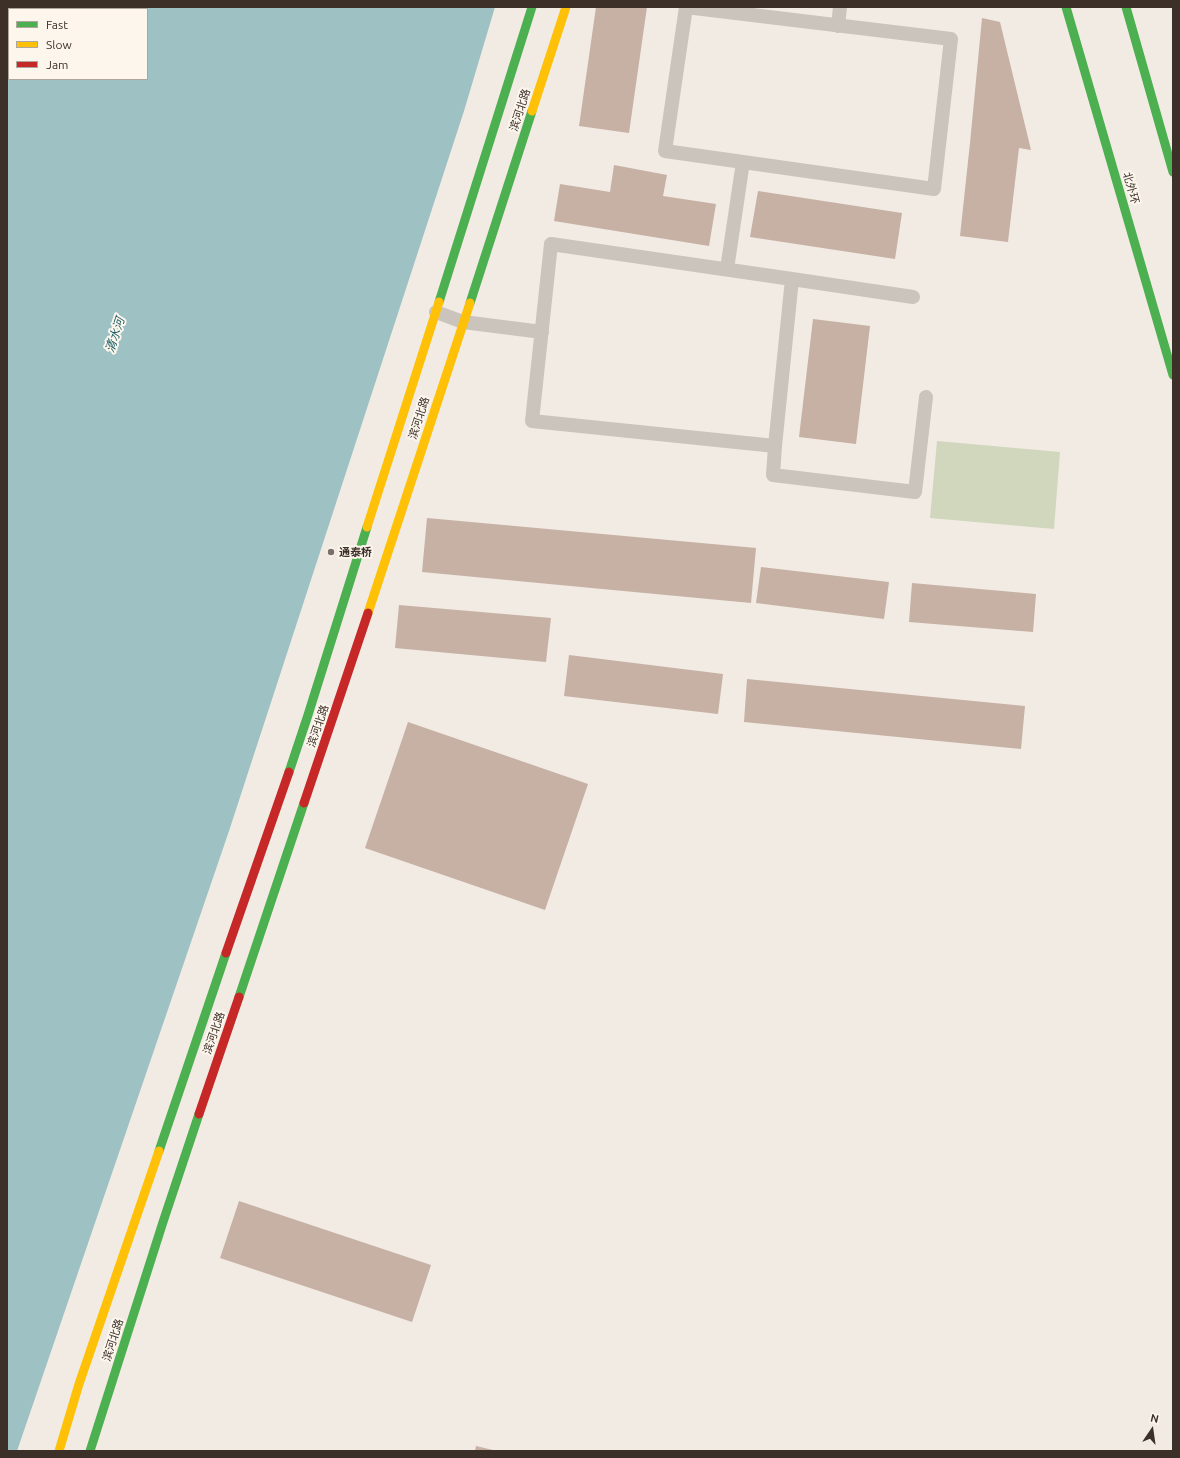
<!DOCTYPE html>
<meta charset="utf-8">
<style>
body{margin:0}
#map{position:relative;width:1180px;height:1458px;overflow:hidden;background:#f1ebe4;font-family:Ubuntu,sans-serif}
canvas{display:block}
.frame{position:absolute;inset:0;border:8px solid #3c3029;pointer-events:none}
.legend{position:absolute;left:8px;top:8px;width:140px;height:72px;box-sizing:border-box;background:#fcf6ed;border:1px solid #afa79f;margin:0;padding:5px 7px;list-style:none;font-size:12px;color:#3c3029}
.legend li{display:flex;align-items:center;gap:8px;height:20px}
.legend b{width:20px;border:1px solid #afa79f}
.north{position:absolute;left:1132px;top:1410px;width:40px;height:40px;-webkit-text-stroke:3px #fcf6ed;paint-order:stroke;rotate:13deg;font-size:11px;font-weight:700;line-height:16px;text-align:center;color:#3c3029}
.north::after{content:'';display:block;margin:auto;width:14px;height:18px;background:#3c3029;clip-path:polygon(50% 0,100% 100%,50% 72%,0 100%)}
</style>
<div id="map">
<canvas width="1180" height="1458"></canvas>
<div class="frame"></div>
<ul class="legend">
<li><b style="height:5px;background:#4caf50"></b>Fast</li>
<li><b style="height:5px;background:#ffc107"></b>Slow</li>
<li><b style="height:5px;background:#c62828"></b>Jam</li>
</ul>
<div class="north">N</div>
</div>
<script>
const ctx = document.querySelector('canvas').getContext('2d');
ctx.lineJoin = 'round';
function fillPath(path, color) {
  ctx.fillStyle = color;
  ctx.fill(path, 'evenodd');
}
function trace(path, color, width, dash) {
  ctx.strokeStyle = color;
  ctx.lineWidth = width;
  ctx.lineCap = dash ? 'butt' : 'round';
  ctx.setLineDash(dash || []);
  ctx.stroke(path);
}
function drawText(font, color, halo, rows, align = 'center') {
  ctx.font = font + ' Ubuntu,"Noto Sans SC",sans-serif';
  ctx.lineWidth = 4;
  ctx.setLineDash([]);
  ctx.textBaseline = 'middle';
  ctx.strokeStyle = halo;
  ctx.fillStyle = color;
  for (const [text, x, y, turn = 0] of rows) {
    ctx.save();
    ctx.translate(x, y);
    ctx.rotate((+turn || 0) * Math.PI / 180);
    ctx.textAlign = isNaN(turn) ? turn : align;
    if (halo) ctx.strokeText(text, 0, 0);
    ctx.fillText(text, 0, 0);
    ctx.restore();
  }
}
const green = new Path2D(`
 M937,441L1060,452L1054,529L930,518Z`);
const water = new Path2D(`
 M7,7H495L464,111L229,831L17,1451H7ZM9,9H147V79H9Z`);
const building = new Path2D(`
 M596,7H647L629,133L579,126Z
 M982,18L1000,22L1031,150L1019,148L1008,242L960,236L970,143Z
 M614,165L667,175L663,196L716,204L709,246L554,221L560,184L610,192Z
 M758,191L902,213L895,259L750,237Z
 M813,319L870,326L856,444L799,437Z
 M427,518L756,548L751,603L422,572Z
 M761,567L889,582L884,619L756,603Z
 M912,583L1036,594L1033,632L909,622Z
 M399,605L551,618L546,662L395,648Z
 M569,655L723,674L718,714L564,696Z
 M747,679L1025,706L1021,749L744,722Z
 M408,722L588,784L545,910L365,848Z
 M239,1201L431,1265L412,1322L220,1258Z
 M476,1446L493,1450V1451H475Z`);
const lane = new Path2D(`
 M686,7L951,39L934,189L665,151Z
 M838,26L840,7
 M727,269L743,162
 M792,279L551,244L532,421L775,446L792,279L913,297
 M436,312L463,322L542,332
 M775,446L773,475L915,492L926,397`);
const fast = new Path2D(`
 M1066,7L1173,375
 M1126,7L1173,172
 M439,302L532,7
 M470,303L532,111
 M289,772L308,715L367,527
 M239,997L304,803
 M159,1151L226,953
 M90,1451L163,1222L199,1114`);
const slow = new Path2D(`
 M532,111L566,7
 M367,527L439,302
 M368,613L470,303
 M59,1451L79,1384L159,1151`);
const jam = new Path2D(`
 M304,803L368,613
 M226,953L289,772
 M199,1114L239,997`);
const markers = [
 [331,552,4,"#7b716a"]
];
const streetNames = [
 ["滨河北路",520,110,-72],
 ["北外环",1131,188,74],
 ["滨河北路",419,418,-72],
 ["滨河北路",318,726,-71],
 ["滨河北路",214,1033,-71],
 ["滨河北路",113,1340,-72]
];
const poiNames = [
 ["通泰桥",339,552]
];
const waterNames = [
 ["清水河",115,335,-72]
];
fillPath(green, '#d1d7bc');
fillPath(water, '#9ec2c4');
fillPath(building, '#c7b0a4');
trace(lane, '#cac4bd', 14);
trace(fast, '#4caf50', 9);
trace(slow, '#ffc107', 9);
trace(jam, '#c62828', 9);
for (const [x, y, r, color] of markers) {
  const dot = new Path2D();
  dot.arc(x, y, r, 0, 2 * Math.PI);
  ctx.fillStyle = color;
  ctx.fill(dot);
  trace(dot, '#fcf6ed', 1.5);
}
drawText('11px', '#3c3029', '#fcf6ed', streetNames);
drawText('bold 11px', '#3c3029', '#fcf6ed', poiNames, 'left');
drawText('italic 12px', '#195b64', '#fcf6ed', waterNames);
</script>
